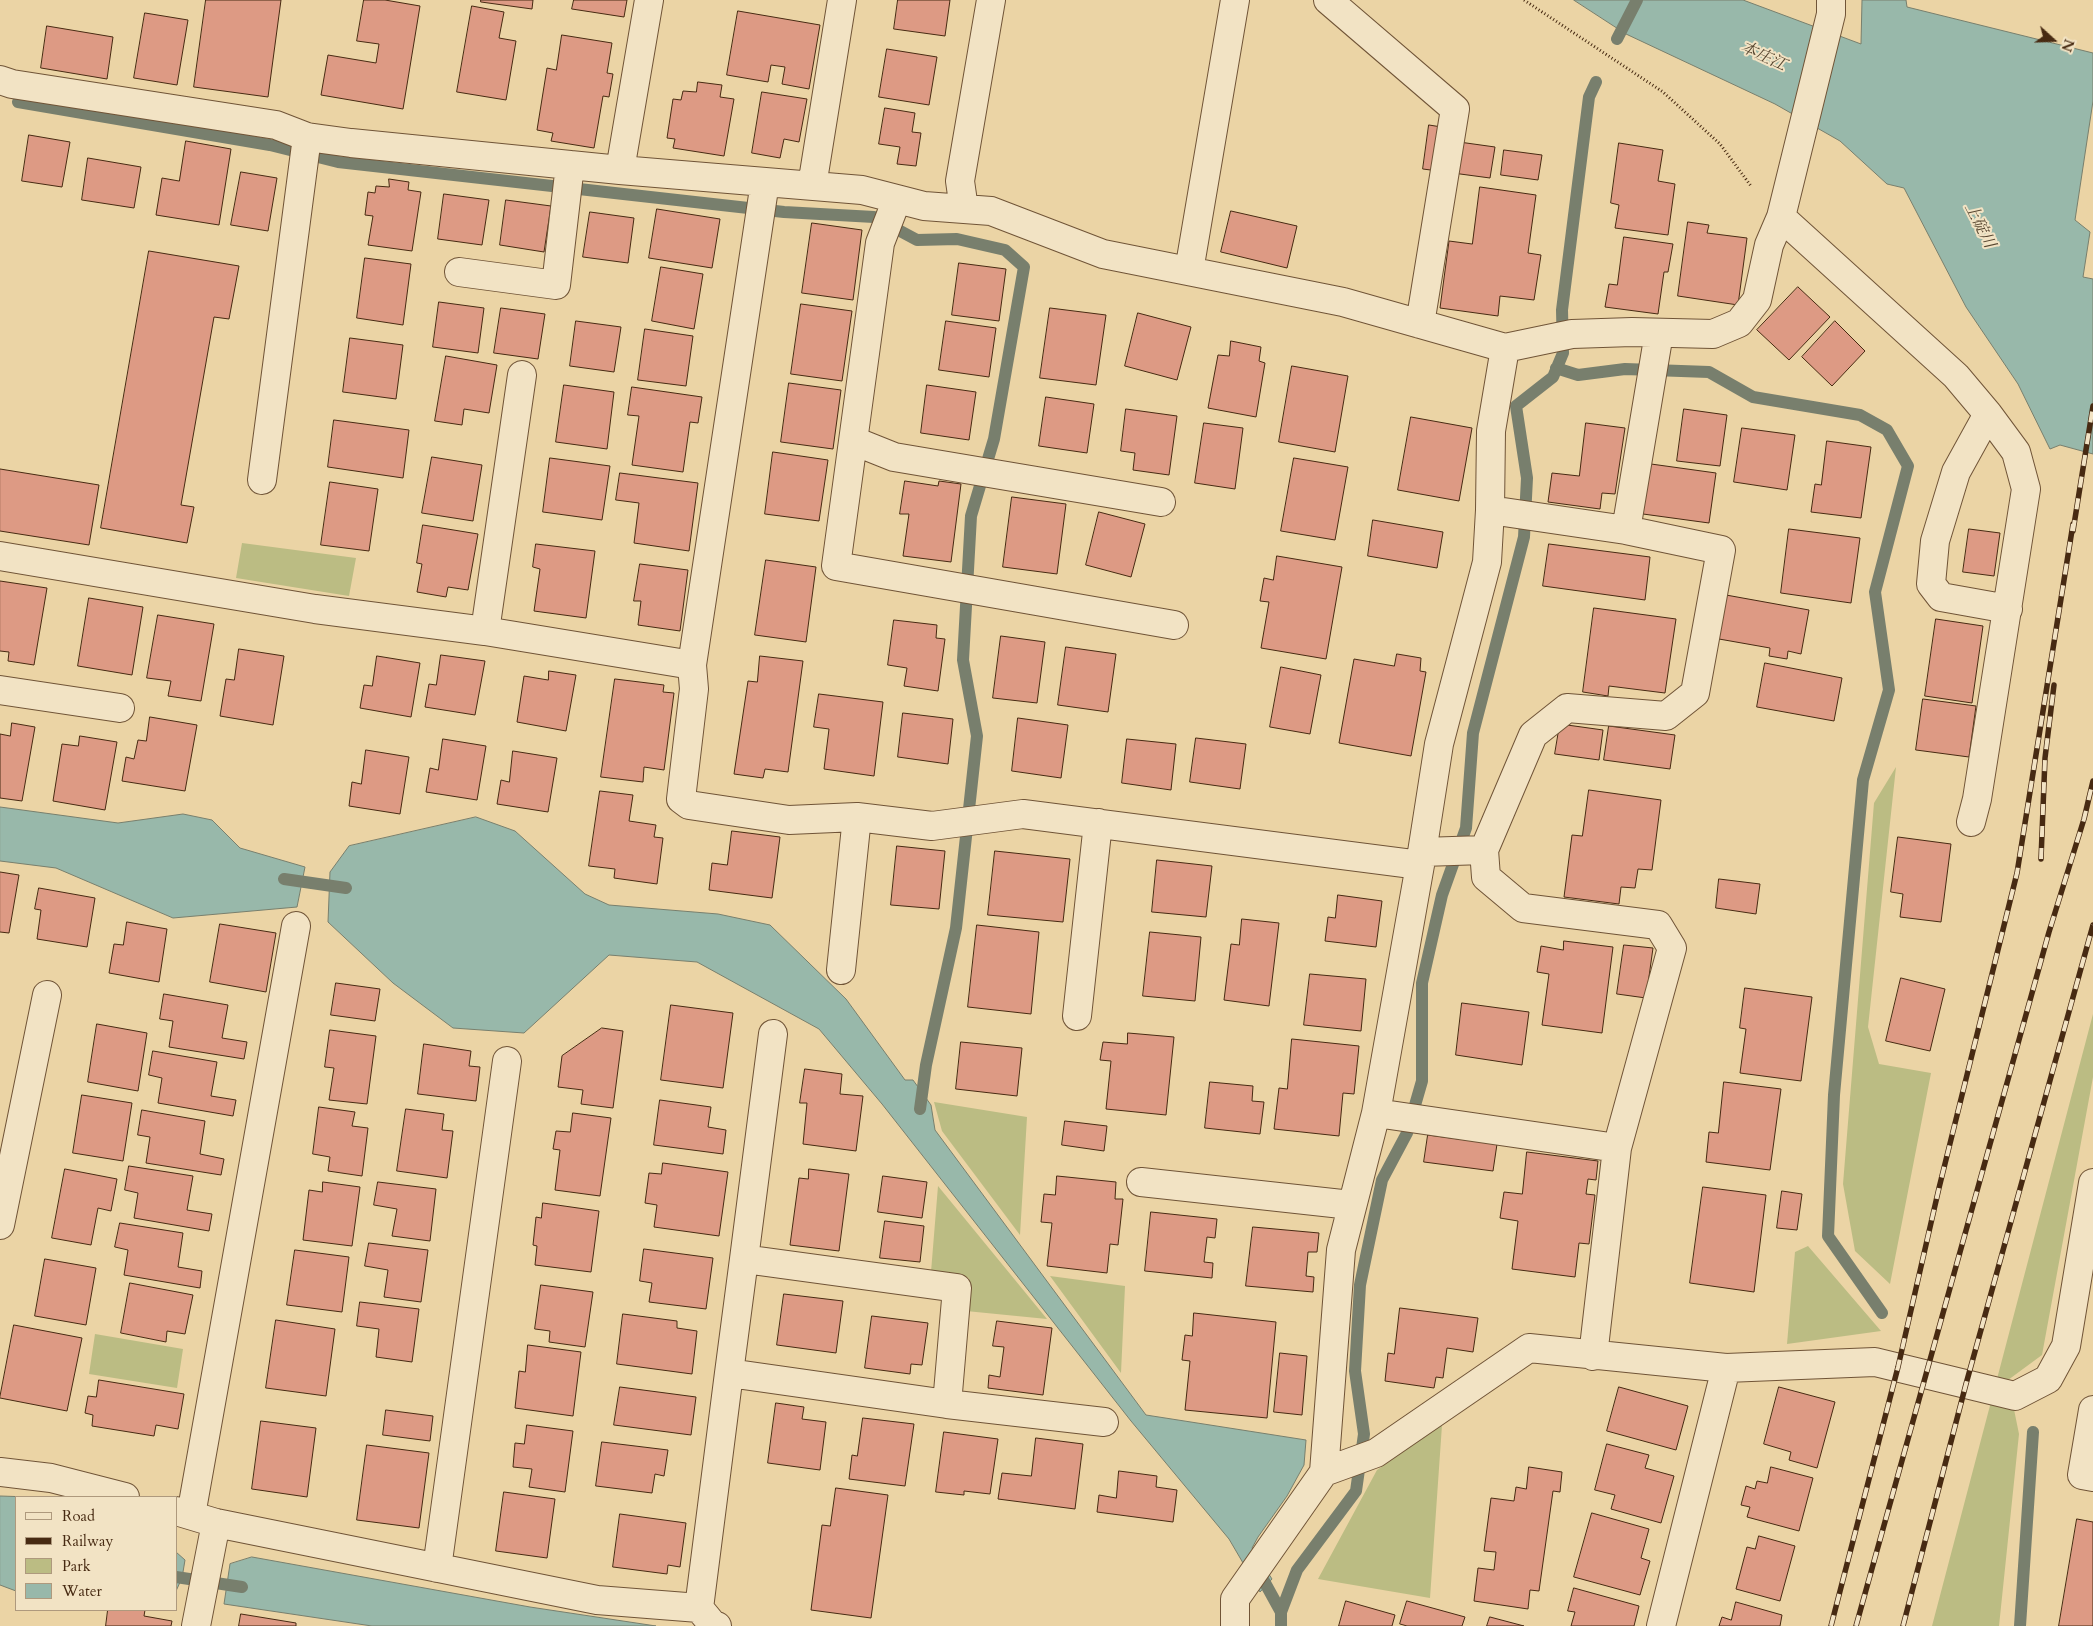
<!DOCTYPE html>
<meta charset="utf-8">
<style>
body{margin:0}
#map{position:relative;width:2093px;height:1626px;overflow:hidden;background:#ebd4a5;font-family:Cardo,serif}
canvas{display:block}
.legend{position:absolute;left:15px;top:1496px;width:162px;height:115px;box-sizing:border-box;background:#f2e3c4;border:1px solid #ae997d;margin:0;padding:6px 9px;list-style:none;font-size:15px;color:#472a12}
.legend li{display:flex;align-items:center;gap:10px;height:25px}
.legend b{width:25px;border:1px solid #ae997d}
.north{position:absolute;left:2028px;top:15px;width:50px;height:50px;-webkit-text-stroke:4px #f2e3c4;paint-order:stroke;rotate:110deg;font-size:14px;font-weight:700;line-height:20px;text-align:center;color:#472a12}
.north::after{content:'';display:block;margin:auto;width:18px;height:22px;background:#472a12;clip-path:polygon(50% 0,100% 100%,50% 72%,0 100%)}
</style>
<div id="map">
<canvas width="2093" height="1626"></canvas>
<ul class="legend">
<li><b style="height:6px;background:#f2e3c4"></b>Road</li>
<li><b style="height:6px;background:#472a12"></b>Railway</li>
<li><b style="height:14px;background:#bbbc83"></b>Park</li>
<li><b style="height:14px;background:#98b8aa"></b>Water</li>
</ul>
<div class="north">N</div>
</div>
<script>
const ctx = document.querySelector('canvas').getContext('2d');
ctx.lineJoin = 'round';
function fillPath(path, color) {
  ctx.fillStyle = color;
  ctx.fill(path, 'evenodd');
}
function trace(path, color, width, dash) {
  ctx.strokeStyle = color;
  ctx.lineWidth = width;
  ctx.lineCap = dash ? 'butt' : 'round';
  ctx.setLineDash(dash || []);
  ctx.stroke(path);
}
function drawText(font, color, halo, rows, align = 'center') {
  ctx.font = font + ' Cardo,"Noto Serif JP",serif';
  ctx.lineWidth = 4;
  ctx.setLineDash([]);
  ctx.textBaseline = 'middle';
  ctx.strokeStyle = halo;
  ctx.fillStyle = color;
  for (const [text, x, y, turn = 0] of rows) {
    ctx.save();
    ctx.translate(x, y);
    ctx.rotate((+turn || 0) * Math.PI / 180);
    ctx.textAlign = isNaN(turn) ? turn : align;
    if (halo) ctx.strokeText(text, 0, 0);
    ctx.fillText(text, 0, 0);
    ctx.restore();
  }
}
const green = new Path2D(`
 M242,543L356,558L349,596L236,578Z
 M1896,767L1868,1027L1879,1064L1931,1073L1890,1284L1855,1251L1843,1184L1874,803Z
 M2093,1014V1077L2042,1355L2008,1380L2019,1434L1999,1626H1932Z
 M934,1102L1027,1117L1020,1235L942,1131Z
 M938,1186L1047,1319L966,1311L969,1278L931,1272Z
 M1808,1246L1881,1331L1787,1344L1795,1252Z
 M1050,1276L1125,1286L1121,1373Z
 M95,1334L183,1349L177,1388L89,1374Z
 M1442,1425L1430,1598L1318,1579L1377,1470Z`);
const water = new Path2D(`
 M1574,0H1743L1861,44L1862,0H1906L1907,7L2093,53V101L2075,220L2090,232L2083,277L2093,279V454L2060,445L2050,449L2018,384L1966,307L1904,188L1887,184L1840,141L1775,104L1626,34Z
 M0,807L118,823L183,814L212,820L240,848L305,867L297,907L173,918L56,868L0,861Z
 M476,817L515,831L585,894L609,905L718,914L770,925L846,999L905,1080H913L931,1105L935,1130L1146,1415L1306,1440L1304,1465L1287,1496L1258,1537L1252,1548L1272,1579L1260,1592L1229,1539L1131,1421L882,1104L819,1029L697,962L609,955L524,1033L453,1028L393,983L328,922L330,872L349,846Z
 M0,1496L30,1497H16V1591L0,1585Z
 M176,1552L185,1560L182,1578L176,1591Z
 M252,1557L530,1607L656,1626H372L224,1604L230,1564Z`);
const stream = new Path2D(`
 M1617,39L1637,0
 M18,102L270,145L338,162L784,212L874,217L917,240L957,239L1005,250L1024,267L994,439L971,516L963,660L977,736L956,928L926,1065L920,1109
 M1556,368L1578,375L1625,369L1709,372L1753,397L1860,415L1887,430L1908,466L1875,592L1889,690L1863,780L1834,1095L1828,1236L1882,1313
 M284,879L346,888
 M1259,1572L1281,1612
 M176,1577L242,1587
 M1281,1626V1612L1297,1570L1356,1491L1364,1434L1355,1371L1360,1285L1382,1180L1407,1133L1422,1081V983L1442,895L1466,828L1473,733L1524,537L1527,478L1516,406L1553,377L1563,353L1562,310L1589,97L1596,82
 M2020,1626L2033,1432`);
const building = new Path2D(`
 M206,0H281L268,97L194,87Z
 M364,0H385L420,6L403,109L321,95L328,55L376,63L379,44L357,41Z
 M481,0H533L532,9L481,2Z
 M574,0H627L624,17L572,9Z
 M898,0H950L945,36L894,29Z
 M472,6L504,12L499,38L516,41L506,100L457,92Z
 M738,11L820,25L809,89L782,84L785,67L771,65L768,82L727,75Z
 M145,13L188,20L177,85L134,78Z
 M47,26L113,37L107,79L41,68Z
 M562,35L612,43L607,73L613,74L609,97L603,96L594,148L551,141L553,133L537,130L547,68L556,70Z
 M887,49L937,57L929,105L879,97Z
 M698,82L722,85L720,97L734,99L724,156L673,148L675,139L667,138L673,99L681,100L683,91L696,92Z
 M762,92L807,99L799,142L784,139L780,158L752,153Z
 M885,108L915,113L912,132L921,133L916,166L897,164L900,147L879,144Z
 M1429,125L1454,129L1452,141L1495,147L1490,178L1423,169Z
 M29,135L70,142L62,187L22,181Z
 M186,141L231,149L219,225L156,215L162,178L179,181Z
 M1619,143L1663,150L1658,181L1675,184L1668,235L1615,228L1619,205L1611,203Z
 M1504,150L1542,155L1538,180L1501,175Z
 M88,158L141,167L134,208L82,200Z
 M241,172L277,178L268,231L231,225Z
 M389,179L409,182L408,190L421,192L412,251L368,245L373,216L365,215L368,192L375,193L376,186L389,187Z
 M1480,187L1536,195L1528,253L1541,255L1534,300L1500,296L1498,316L1440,308L1449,241L1472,244Z
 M444,194L489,200L482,245L438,239Z
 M506,200L551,206L544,252L500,245Z
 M657,209L720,219L712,268L649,258Z
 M1231,211L1297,226L1287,268L1221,252Z
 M590,212L634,218L628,263L583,257Z
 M1688,222L1709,225L1707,233L1747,238L1738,305L1678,296Z
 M812,223L862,230L853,300L802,293Z
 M1624,237L1673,244L1668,272H1664L1658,314L1605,307L1609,284L1617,285Z
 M149,251L239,266L229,319L214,317L181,505L194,507L187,543L101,528Z
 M365,258L411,264L403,325L357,318Z
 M959,263L1006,269L999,321L952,315Z
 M661,267L703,274L694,329L652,321Z
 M1798,287L1830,317L1789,360L1757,330Z
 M439,302L484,308L478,353L433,347Z
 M801,304L852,311L842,381L791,374Z
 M501,308L545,314L538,359L494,353Z
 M1050,308L1106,315L1096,385L1040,378Z
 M1138,313L1191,327L1177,380L1125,366Z
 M576,321L621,327L614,372L570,366Z
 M946,321L996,328L989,377L939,370Z
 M1835,321L1865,351L1832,386L1802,357Z
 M645,329L693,336L686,386L638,380Z
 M350,338L403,345L396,399L343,392Z
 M1231,341L1261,347L1259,361L1265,363L1256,417L1208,408L1218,355L1229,356Z
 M446,356L497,365L489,413L464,409L462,425L435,421Z
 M1292,366L1348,376L1335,452L1279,442Z
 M789,383L841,390L833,449L781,442Z
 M564,385L614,392L607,449L556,442Z
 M927,385L976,392L969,440L921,433Z
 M632,387L702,397L698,423L690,422L683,472L632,465L639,416L628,415Z
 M1046,397L1094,404L1087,453L1039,446Z
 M1126,409L1177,416L1169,475L1133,470L1135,453L1121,451Z
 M1684,409L1727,415L1720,466L1677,461Z
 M1411,417L1472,428L1459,501L1398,490Z
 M334,420L409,430L403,478L328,467Z
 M1204,423L1243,428L1235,489L1195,483Z
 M1586,423L1625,428L1615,494L1602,493L1600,509L1548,502L1552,473L1579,476Z
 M1742,428L1795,435L1787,490L1734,482Z
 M1827,441L1871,447L1861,518L1811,512L1815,484L1821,485Z
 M773,452L828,460L819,521L765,514Z
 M432,457L482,465L473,521L422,513Z
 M550,458L610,466L602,520L543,512Z
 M1294,458L1348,467L1335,540L1281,531Z
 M1651,464L1716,473L1709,523L1643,514Z
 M0,469L99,485L89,545L0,531Z
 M620,473L698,483L689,551L634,543L639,503L616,500Z
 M905,481L938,486L939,481L961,484L951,562L903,556L909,514H900Z
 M330,482L378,489L369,551L321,545Z
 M1012,497L1066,504L1057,574L1003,567Z
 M1099,512L1145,524L1131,577L1086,565Z
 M1373,520L1443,532L1437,568L1368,556Z
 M423,525L478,534L468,590L448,587L446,597L417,592L422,564L417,563Z
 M1789,529L1860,538L1851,603L1781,593Z
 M1969,529L2000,533L1994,576L1963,572Z
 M536,544L595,551L586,618L534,611L540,569L533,567Z
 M1549,544L1650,557L1645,600L1543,586Z
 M1277,556L1342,567L1326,659L1261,648L1269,602L1260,601L1264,578L1273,580Z
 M766,560L816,567L806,642L755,635Z
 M640,564L688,570L680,631L638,625L641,601H634Z
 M0,581L47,588L34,665L8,661L9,652L0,651Z
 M1726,595L1809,610L1801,654L1788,651L1787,659L1769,656L1770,648L1719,639Z
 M89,598L143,607L132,675L78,666Z
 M1594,608L1676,619L1665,693L1609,686L1608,696L1583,692Z
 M158,615L214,624L201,701L168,696L171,681L147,678Z
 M1936,619L1983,626L1972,703L1925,696Z
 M894,620L937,625L936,638L945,639L938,691L904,686L907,668L888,665Z
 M1001,636L1045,642L1037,703L993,698Z
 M1066,647L1116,654L1108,712L1058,705Z
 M239,649L284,656L273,725L220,716L226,679L234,680Z
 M1397,654L1421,658L1420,671L1426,672L1411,756L1339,743L1354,659L1394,666Z
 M441,655L485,661L475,715L425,707L429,684L436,685Z
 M377,656L420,663L411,717L360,708L364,685L372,686Z
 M760,656L803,661L788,772L765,769L763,778L734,774L748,681L757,682Z
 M1765,663L1842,678L1834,721L1757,707Z
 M1281,667L1321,675L1310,734L1270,727Z
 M549,671L576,675L566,731L517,722L524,676L548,680Z
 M615,679L664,685L663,692L674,693L664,770L644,767L643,782L601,777Z
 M819,694L883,702L874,776L824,769L829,729L814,727Z
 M1923,699L1976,706L1969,757L1916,750Z
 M903,713L953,719L948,764L898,757Z
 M150,717L197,725L185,791L122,781L126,757L134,759L138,740L146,741Z
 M1018,718L1068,725L1061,778L1012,771Z
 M12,723L35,727L22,801L0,798V734L10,736Z
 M1560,724L1603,730L1599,760L1555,754Z
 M1609,726L1675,735L1670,769L1604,760Z
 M80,736L117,742L105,810L53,801L62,744L78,746Z
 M1196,738L1246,744L1240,789L1190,782Z
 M443,739L486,746L477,800L426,792L430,768L438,770Z
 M1127,739L1176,744L1171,790L1122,783Z
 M366,750L409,757L400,814L349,806L352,782L361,784Z
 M513,751L557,758L548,812L497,804L501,780L509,782Z
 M1589,790L1661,800L1652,870L1638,869L1635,888L1621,887L1619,904L1564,897L1572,835L1582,836Z
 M600,791L633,795L629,821L656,825L654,837L663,838L657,884L614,878L615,869L589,866Z
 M732,831L780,837L772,898L709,890L712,863L727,865Z
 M1898,837L1951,844L1941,922L1900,917L1903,894L1891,892Z
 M897,846L945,851L939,909L891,905Z
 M995,851L1070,859L1063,922L988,915Z
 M1157,860L1212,866L1206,917L1152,912Z
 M0,872L19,875L9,933L0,932Z
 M1719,879L1760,884L1756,914L1716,908Z
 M39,888L95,898L87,947L37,939L41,910L35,909Z
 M1338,895L1382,901L1376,947L1325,941L1328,917L1335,918Z
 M1242,919L1279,923L1269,1006L1224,1000L1231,944L1239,945Z
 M127,922L167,929L159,982L109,973L114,944L123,945Z
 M220,924L276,933L266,992L210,982Z
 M977,925L1039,932L1031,1014L968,1007Z
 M1150,932L1201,937L1195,1001L1143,996Z
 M1564,941L1613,947L1602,1033L1542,1025L1549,974L1537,972L1541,946L1563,950Z
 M1624,945L1653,948L1646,998L1617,994Z
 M1310,974L1366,979L1361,1031L1304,1025Z
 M1901,978L1945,989L1930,1051L1886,1041Z
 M336,983L380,989L375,1021L331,1015Z
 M1745,988L1812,997L1801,1081L1740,1073L1746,1029L1740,1028Z
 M164,994L228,1005L222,1038L247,1042L244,1059L169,1047L173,1021L160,1019Z
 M1462,1003L1529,1012L1522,1065L1456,1055Z
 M671,1005L733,1013L723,1088L661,1080Z
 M97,1024L147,1033L138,1091L88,1082Z
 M602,1028L623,1031L613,1108L581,1104L583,1090L558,1087L562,1056Z
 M330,1030L376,1036L367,1104L329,1100L334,1068L325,1067Z
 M1128,1033L1174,1037L1166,1115L1106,1109L1111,1061L1100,1060L1103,1042L1127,1044Z
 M1292,1039L1359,1046L1354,1094L1343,1093L1339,1136L1274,1129L1279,1088L1287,1089Z
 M961,1042L1022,1048L1017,1096L956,1089Z
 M424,1044L471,1051L469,1066L480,1067L476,1101L418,1094Z
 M153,1051L217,1062L211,1096L236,1100L233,1116L158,1103L162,1078L149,1075Z
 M805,1069L842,1074L840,1094L863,1096L856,1151L803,1144L807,1103H800Z
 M1210,1082L1253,1086L1252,1101L1264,1102L1260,1134L1205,1128Z
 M1724,1082L1781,1089L1770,1170L1706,1162L1709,1132L1718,1133Z
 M82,1095L132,1103L123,1161L73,1153Z
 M660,1100L711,1107L708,1127L726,1130L723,1154L654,1145Z
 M319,1107L355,1112L352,1126L368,1128L362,1176L328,1171L330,1157L313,1154Z
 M406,1109L444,1114L442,1130L453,1131L447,1178L397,1171Z
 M142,1110L205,1121L200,1154L224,1159L221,1175L146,1163L150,1137L138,1135Z
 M573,1113L611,1118L600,1196L555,1190L560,1150L553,1149L556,1131L570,1132Z
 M1065,1121L1107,1126L1104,1151L1062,1145Z
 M1428,1135L1497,1144L1493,1171L1424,1162Z
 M1527,1152L1598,1161L1596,1180L1588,1179L1586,1194L1595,1195L1589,1244L1579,1243L1575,1277L1512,1269L1518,1221L1500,1218L1504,1192L1522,1194Z
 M663,1163L728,1172L719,1236L654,1227L657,1205L645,1203L649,1173L661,1174Z
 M129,1166L193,1176L187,1210L212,1214L209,1231L134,1218L138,1193L125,1190Z
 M65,1169L117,1179L111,1211L98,1208L91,1245L52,1238Z
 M809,1169L849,1174L839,1251L790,1245L799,1178L808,1179Z
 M883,1176L927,1182L922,1218L878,1212Z
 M1057,1176L1116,1182L1115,1199H1123L1118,1245L1110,1244L1107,1273L1047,1266L1052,1223L1041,1222L1044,1194L1055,1195Z
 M323,1182L360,1187L352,1246L303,1240L309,1190L322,1192Z
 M378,1182L436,1189L430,1241L392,1236L397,1209L374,1205Z
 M1703,1187L1766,1195L1754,1292L1690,1283Z
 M1782,1191L1802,1194L1797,1230L1777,1228Z
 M543,1203L599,1211L591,1272L535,1265L537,1246L533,1245L536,1217L541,1218Z
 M1151,1212L1217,1219L1215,1238L1207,1237L1204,1262L1213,1263L1212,1278L1145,1271Z
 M885,1221L924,1226L920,1262L880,1258Z
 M120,1223L183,1233L178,1267L202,1271L200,1288L124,1275L128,1250L115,1247Z
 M1253,1227L1319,1233L1317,1252H1308L1306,1276L1314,1277L1313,1292L1246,1286Z
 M369,1243L428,1250L421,1302L384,1297L388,1270L365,1266Z
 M644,1249L713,1258L706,1309L649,1302L652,1283L640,1281Z
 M295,1250L349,1257L342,1312L287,1305Z
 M45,1259L96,1268L86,1325L35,1316Z
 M130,1283L193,1295L185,1334L167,1331L166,1342L121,1333Z
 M541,1285L593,1292L585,1347L549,1342L550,1331L535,1329Z
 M784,1294L843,1301L836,1353L777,1345Z
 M360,1302L419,1309L412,1362L376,1357L379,1329L357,1326Z
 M1400,1308L1478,1318L1473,1352L1447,1348L1443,1378L1436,1377L1434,1388L1385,1381L1388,1353L1394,1354Z
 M1194,1313L1276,1322L1267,1418L1185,1410L1190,1361L1182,1360L1185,1335L1192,1336Z
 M623,1314L677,1321V1328L697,1331L692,1374L617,1364Z
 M872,1316L928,1323L922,1365L911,1364L910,1374L865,1368Z
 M276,1320L335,1329L326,1396L266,1388Z
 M997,1321L1052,1328L1043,1395L988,1388L989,1375L1000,1377L1004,1347L993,1346Z
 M14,1325L82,1338L67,1411L0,1398Z
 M528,1345L581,1352L573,1416L515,1408L519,1371L525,1372Z
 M1280,1353L1307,1356L1302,1415L1274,1412Z
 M99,1380L184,1394L178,1429L156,1425L154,1436L92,1426L93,1415L85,1413L88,1396L96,1397Z
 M620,1387L696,1397L691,1435L614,1425Z
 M1619,1387L1688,1406L1676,1450L1607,1431Z
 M1779,1387L1835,1402L1817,1468L1789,1460L1791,1452L1764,1444Z
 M776,1403L804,1407L802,1419L826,1422L820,1470L768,1463Z
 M386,1410L433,1416L430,1441L383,1435Z
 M863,1418L914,1424L905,1486L849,1479L852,1455L857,1456Z
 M261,1421L316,1428L307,1497L252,1489Z
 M527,1425L573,1431L565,1492L529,1487L532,1469L513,1467L515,1443L524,1444Z
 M944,1432L998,1439L990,1494L964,1491V1495L936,1492Z
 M1036,1438L1083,1444L1075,1509L998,1499L1002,1473L1031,1476Z
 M602,1442L668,1450L664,1476L655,1474L652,1493L596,1486Z
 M1607,1444L1649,1455L1645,1468L1674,1476L1661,1523L1611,1509L1615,1495L1595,1490Z
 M367,1445L429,1453L419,1528L357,1520Z
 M1529,1467L1562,1472L1560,1492L1553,1491L1539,1591L1530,1590L1528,1609L1474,1601L1478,1568L1494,1570L1496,1552L1484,1551L1491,1498L1514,1501L1516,1487L1526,1489Z
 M1771,1467L1813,1478L1799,1531L1747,1517L1750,1507L1741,1505L1746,1486L1755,1489L1757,1481L1767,1483Z
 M1119,1471L1157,1476L1156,1487L1177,1490L1173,1522L1097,1512L1099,1495L1116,1498Z
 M836,1488L888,1495L871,1618L811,1610L822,1525L830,1526Z
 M504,1492L555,1499L547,1558L496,1551Z
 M1592,1513L1649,1529L1641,1558L1650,1561L1640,1595L1574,1577Z
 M620,1514L686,1523L680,1567L668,1565L667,1574L613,1567Z
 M2077,1519L2093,1522V1626H2059Z
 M1759,1536L1795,1546L1780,1601L1736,1589L1747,1547L1755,1549Z
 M1574,1588L1639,1606L1634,1626H1571L1575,1612L1568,1611Z
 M1346,1601L1395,1615L1392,1626H1339Z
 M1407,1601L1465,1617L1462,1626H1407L1400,1624Z
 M1736,1602L1782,1615L1780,1626H1719L1722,1617L1731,1620Z
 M108,1610H145L144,1616L172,1621L171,1626H106Z
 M241,1614L296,1623V1626H239Z
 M1490,1617L1524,1626H1487Z`);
const path = new Path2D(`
 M1524,0L1663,92L1720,144L1751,186`);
const minor = new Path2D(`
 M1328,0L1455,109L1420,324
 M1831,0V14L1781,217L1956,376L1988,414L2016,452L2026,489L1977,799L1971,822
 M0,80L12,84L276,125L307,137L351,143L620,170L862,190L924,206L991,211L1103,254L1343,302L1505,348
 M620,170L649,0
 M812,186L842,0
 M897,199L880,243L836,566L1174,625
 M964,209L960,181L991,0
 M1189,271L1235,0
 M459,272L556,285L570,165
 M1988,414L1956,472L1935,541L1931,584L1941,597L2008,609
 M854,441L894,457L1161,502
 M262,480L307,137
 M1490,510L1626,530
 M0,556L315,609L485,631L692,665L694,689L681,799L689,805L789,820L857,817L932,826L1023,814L1420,865
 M485,631L522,375
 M692,665L765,182
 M0,690L120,708
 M1422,852L1484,850
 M841,970L857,817
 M1077,1016L1098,823
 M773,1034L744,1259L957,1288L947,1404
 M1376,1113L1617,1148
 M1141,1182L1351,1205
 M0,1225L47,995
 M744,1259L729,1373L947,1404L1104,1422
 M1593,1356L1617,1148L1672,948L1658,925L1523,908L1486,877L1484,850L1533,735L1567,708L1666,716L1695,693L1721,550L1626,530L1659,333
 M2093,1410L2082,1475L2093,1477
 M0,1472L51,1478L125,1497
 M1324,1472L1341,1250L1376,1113L1420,865L1439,744L1487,562L1490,510L1491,431L1505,348L1572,334L1632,332L1713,334L1739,323L1757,300L1769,245L1781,217
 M176,1511L216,1523L597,1600L699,1608L729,1373
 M191,1515L296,926
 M437,1568L507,1061
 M699,1608L713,1625L717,1626
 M196,1626L216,1523
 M1235,1626V1599L1324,1472L1376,1453L1529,1348L1726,1368L1875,1362L2015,1396L2048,1379L2066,1346L2093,1183
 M1661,1626L1726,1368`);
const rail = new Path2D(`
 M2073,531L2093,406
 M2041,859L2045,758L2054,685
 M1831,1626L1898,1367L1939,1188L2017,873L2073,524
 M1856,1626L2049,932L2084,819L2093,781
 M1903,1626L1966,1384L2093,925`);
const waterNames = [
 ["本庄江",1763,57,25],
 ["上碇川",1979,226,63]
];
fillPath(green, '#bbbc83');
fillPath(water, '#98b8aa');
trace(water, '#787f6d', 1);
trace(stream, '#787f6d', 12);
fillPath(building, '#dd9a84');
trace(building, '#472a12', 1);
trace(minor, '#705437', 30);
trace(path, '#472a12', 3, [1, 2.5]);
trace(minor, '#f2e3c4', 28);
trace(rail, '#472a12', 5.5);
trace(rail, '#f2e3c4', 4, [11]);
drawText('italic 16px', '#574630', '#f2e3c4', waterNames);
</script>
